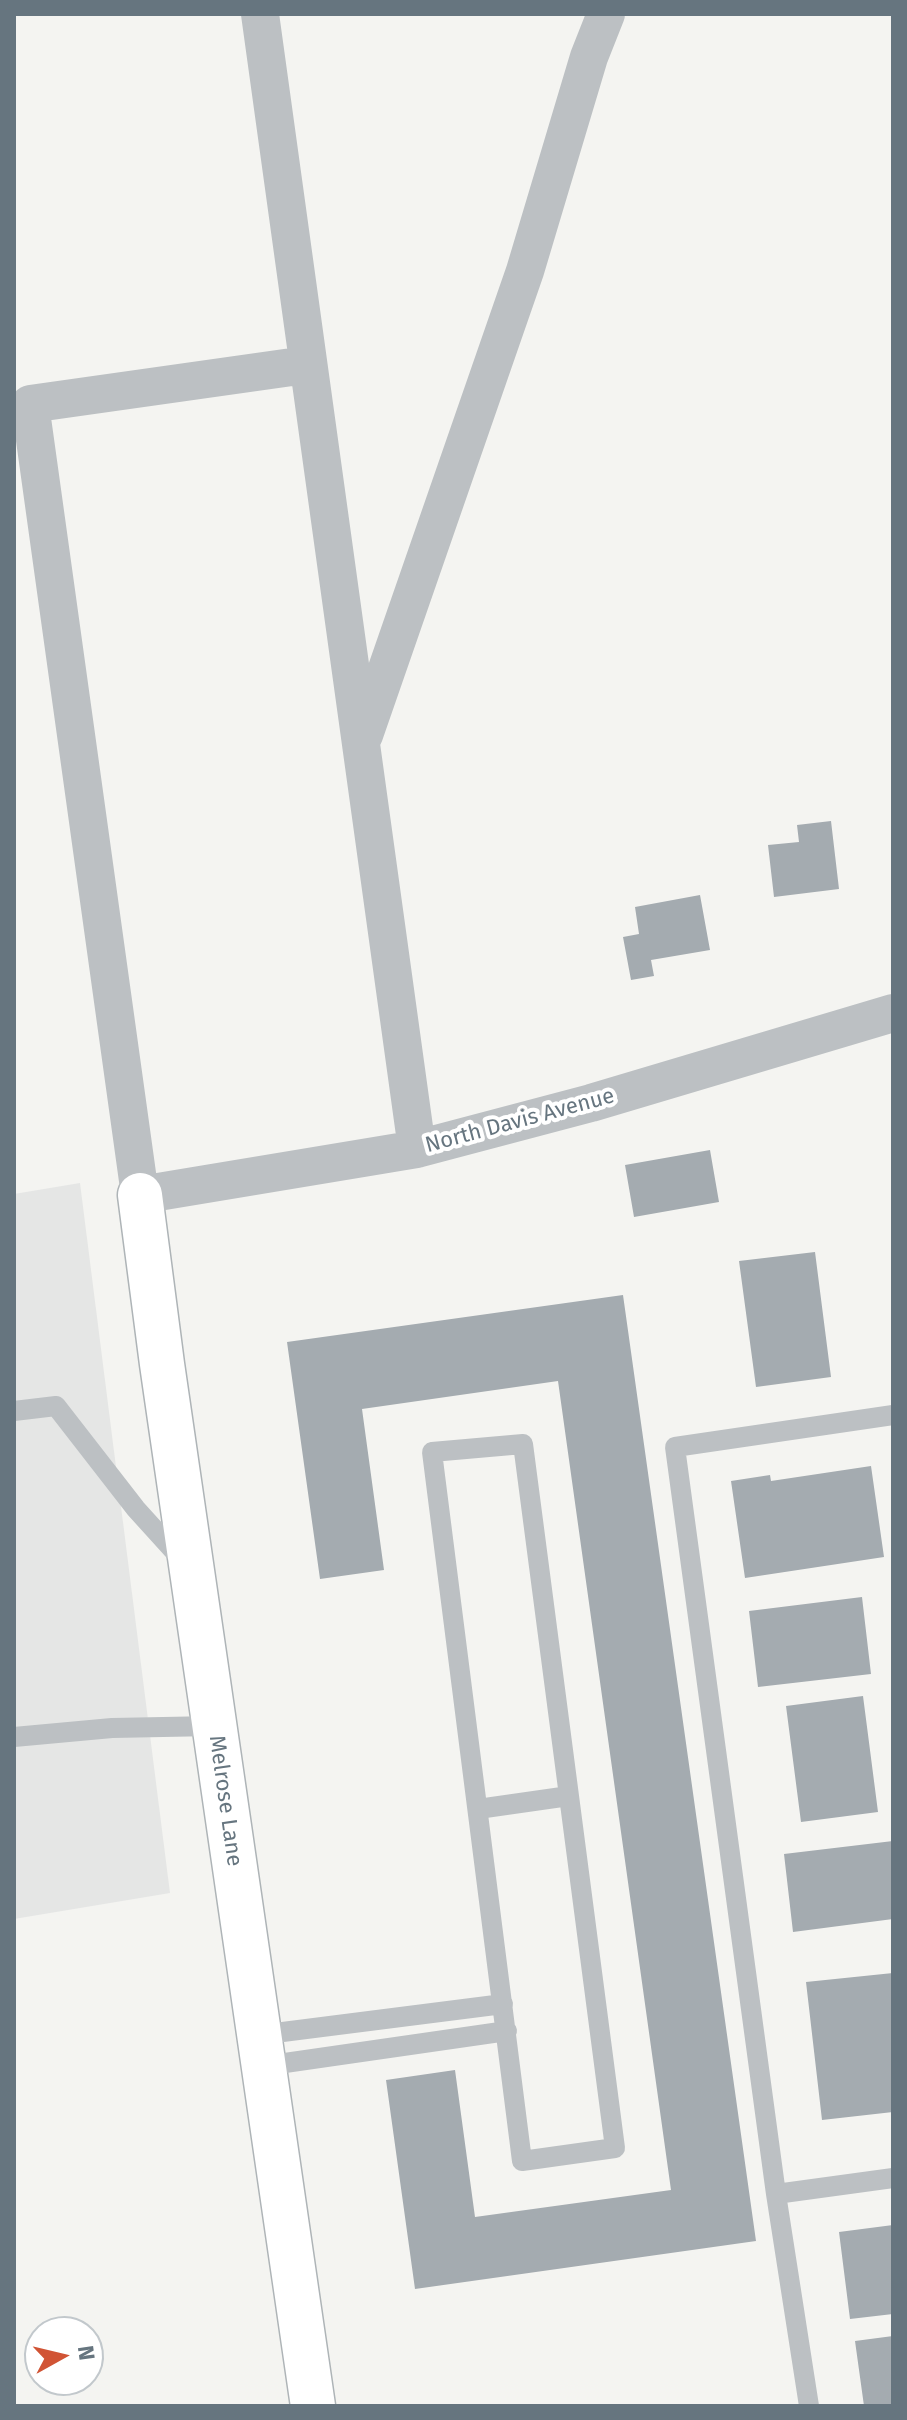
<!DOCTYPE html>
<style>
body{margin:0}
#map{position:relative;width:907px;height:2420px;overflow:hidden;background:#f4f4f1;font-family:"Fira Sans",sans-serif}
canvas{display:block}
.frame{position:absolute;inset:0;border:16px solid #66757f;pointer-events:none}
.north{position:absolute;left:24px;top:2316px;width:80px;height:80px;box-sizing:border-box;background:#fff;border:2px solid #c2c8cc;border-radius:50%;rotate:82deg;font-size:22px;font-weight:700;line-height:32px;text-align:center;color:#66757f}
.north::after{content:'';display:block;margin:auto;width:28px;height:36px;background:#d15435;clip-path:polygon(50% 0,100% 100%,50% 72%,0 100%)}
</style>
<div id="map">
<canvas width="907" height="2420"></canvas>
<div class="frame"></div>
<div class="north">N</div>
</div>
<script>
const ctx = document.querySelector('canvas').getContext('2d');
ctx.lineJoin = 'round';
function fillPath(path, color) {
  ctx.fillStyle = color;
  ctx.fill(path, 'evenodd');
}
function trace(path, color, width, dash) {
  ctx.strokeStyle = color;
  ctx.lineWidth = width;
  ctx.lineCap = dash ? 'butt' : 'round';
  ctx.setLineDash(dash || []);
  ctx.stroke(path);
}
function drawText(font, color, halo, rows, align = 'center') {
  ctx.font = font + ' "Fira Sans",sans-serif';
  ctx.lineWidth = 8;
  ctx.setLineDash([]);
  ctx.textBaseline = 'middle';
  ctx.strokeStyle = halo;
  ctx.fillStyle = color;
  for (const [text, x, y, turn = 0] of rows) {
    ctx.save();
    ctx.translate(x, y);
    ctx.rotate((+turn || 0) * Math.PI / 180);
    ctx.textAlign = isNaN(turn) ? turn : align;
    if (halo) ctx.strokeText(text, 0, 0);
    ctx.fillText(text, 0, 0);
    ctx.restore();
  }
}
const built = new Path2D(`
 M80,1183L170,1893L14,1919V1194Z`);
const building = new Path2D(`
 M831,821L839,889L774,897L768,845L799,842L797,825Z
 M700,895L710,950L651,960L654,976L631,980L623,937L639,934L635,907Z
 M710,1150L719,1202L634,1217L625,1165Z
 M815,1252L831,1377L756,1387L739,1261Z
 M623,1295L756,2241L415,2289L386,2080L455,2070L475,2217L671,2190L558,1381L362,1409L384,1570L320,1579L287,1342Z
 M871,1466L884,1557L745,1578L731,1481L770,1475L771,1481Z
 M862,1597L871,1674L758,1687L749,1611Z
 M863,1696L878,1812L801,1822L786,1706Z
 M893,1841V1919L793,1932L784,1854Z
 M893,1973V2112L822,2120L806,1982Z
 M893,2225V2314L850,2319L839,2232Z
 M893,2336V2406H864L855,2341Z`);
const lane = new Path2D(`
 M14,1411L56,1406L136,1509L184,1562
 M523,1444L615,2148L522,2161L432,1452Z
 M14,1737L112,1728L214,1726
 M478,1809L569,1796
 M259,2035L503,2004
 M264,2066L507,2031
 M776,2194L893,2178
 M809,2406L776,2194L675,1447L893,1415`);
const street = new Path2D(`
 M260,14C310,393 365,771 417,1149
 M306,365L30,404L140,1195L417,1149L591,1103L893,1013
 M364,735L525,271L589,57L606,14`);
const secondary = new Path2D(`
 M140,1195L162,1364L313,2406`);
const streetNames = [
 ["North Davis Avenue",520,1121,-15],
 ["Melrose Lane",225,1801,82]
];
fillPath(built, '#e5e6e5');
fillPath(building, '#a4abb0');
trace(secondary, '#aeb4b7', 47);
trace(lane, '#bcc0c3', 20);
trace(street, '#bcc0c3', 38);
trace(secondary, '#fff', 44);
drawText('22px', '#66757f', '#fff', streetNames);
</script>
